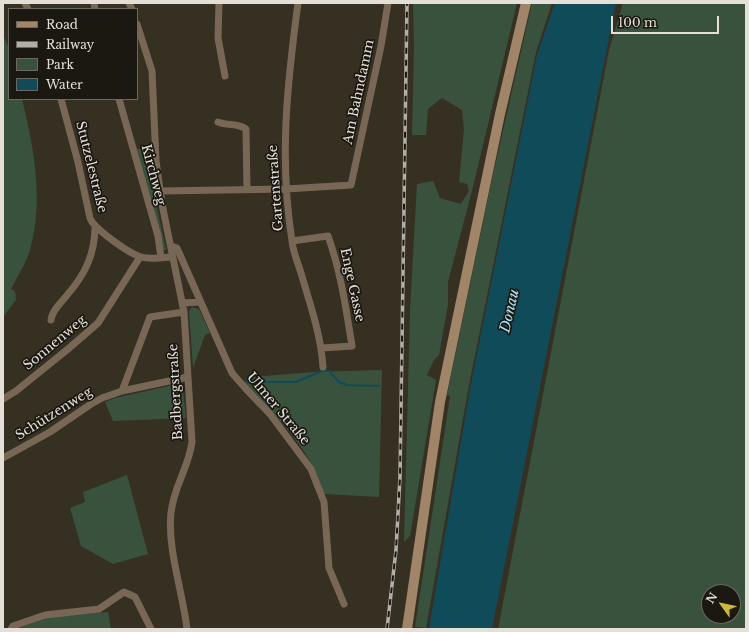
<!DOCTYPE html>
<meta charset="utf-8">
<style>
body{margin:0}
#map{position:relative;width:749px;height:632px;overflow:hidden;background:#363023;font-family:"Libre Baskerville",serif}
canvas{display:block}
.frame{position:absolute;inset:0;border:4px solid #e4e0d8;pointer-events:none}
.legend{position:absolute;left:8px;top:8px;width:130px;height:92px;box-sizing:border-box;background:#1b1812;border:1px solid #6b6861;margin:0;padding:5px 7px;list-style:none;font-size:12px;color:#e4e0d8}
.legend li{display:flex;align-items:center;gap:8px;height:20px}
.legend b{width:20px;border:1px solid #6b6861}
.north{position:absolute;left:701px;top:584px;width:40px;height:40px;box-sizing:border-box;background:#1b1812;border:1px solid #6b6861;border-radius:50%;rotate:303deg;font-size:11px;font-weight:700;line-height:16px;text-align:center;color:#e4e0d8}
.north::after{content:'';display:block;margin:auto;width:14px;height:18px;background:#ccb938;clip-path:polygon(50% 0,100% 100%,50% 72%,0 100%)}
.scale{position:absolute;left:611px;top:16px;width:108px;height:18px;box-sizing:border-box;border:2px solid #e4e0d8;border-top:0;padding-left:5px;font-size:12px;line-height:14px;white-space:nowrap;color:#e4e0d8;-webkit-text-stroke:3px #1b1812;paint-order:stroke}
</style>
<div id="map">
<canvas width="749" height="632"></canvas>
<div class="frame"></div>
<ul class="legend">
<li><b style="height:5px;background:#a18568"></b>Road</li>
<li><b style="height:5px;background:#b4afa6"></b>Railway</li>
<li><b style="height:11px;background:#38523d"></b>Park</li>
<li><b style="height:11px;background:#104b5a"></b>Water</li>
</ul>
<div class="north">N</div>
<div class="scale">100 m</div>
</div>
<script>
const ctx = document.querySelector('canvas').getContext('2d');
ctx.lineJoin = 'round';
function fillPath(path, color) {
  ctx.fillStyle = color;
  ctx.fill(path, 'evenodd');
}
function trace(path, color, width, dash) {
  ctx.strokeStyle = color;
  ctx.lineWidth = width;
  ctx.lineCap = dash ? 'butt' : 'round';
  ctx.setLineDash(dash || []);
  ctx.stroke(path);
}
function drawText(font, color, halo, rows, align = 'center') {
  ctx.font = font + ' "Libre Baskerville",serif';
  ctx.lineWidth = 3.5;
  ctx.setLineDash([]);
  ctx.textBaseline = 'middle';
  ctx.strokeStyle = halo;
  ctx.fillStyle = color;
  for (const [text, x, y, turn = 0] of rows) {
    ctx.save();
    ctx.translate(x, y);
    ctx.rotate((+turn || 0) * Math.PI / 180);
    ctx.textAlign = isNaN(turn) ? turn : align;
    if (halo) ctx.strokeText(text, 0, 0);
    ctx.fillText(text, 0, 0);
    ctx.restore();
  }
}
const green = new Path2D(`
 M413,3H517L473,187L448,282V305L439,355L434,360L427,375L436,380L410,536L404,542L410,310L417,184L433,181L440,198L461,204L469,191L467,184L459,182L464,129L462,110L442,98L428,109L426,135H412L414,45Z
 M532,3H552L536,52L469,385L426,628L415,627L450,396L447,395L492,179Z
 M623,3H746V629H498L609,50ZM709,592H733V616H709Z
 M3,35L9,48V99H22C34,149 44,200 30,250C26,263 17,277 11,289L15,291L16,300L3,317Z
 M149,148L152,186L166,249L165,250H162L160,236L137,149Z
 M192,307L199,309L210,333L205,335L193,368L189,311Z
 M382,370L379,497L324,494C321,486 318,476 314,468C298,437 268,407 243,383L252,377L313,372Z
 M178,384L183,389L186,418L113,421L105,402L115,398Z
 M127,475L148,554L113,564L81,546L70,508L85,502L83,492Z
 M108,612L111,629H17L46,617Z`);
const water = new Path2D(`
 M555,3H616L492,629H429L470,389L537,55Z`);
const stream = new Path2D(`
 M247,382H296L322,371H329L339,382L347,385L379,386`);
const street = new Path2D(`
 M25,3L28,9
 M94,3L95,9
 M129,3L132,9
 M219,3L218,38L225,76
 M298,3C287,85 279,159 292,241C293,252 298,263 301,273C310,304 321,335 323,367
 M137,24L152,71L156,161L162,204L184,312L192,442C189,467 173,488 171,513C167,548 183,593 187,629
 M61,99L78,162L90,218L92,222C101,233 128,253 141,257C151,260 162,257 172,257
 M119,99L158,236L161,258
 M218,122C228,126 238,123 246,129L247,189
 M161,191L286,189L351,185L381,46L388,3
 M292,241L328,236C341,272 346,309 352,346L322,348
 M171,246L177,248L232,373L246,389L270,414L311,469L324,502L329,568L344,604
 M183,303L200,302
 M51,320C52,310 62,302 68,294C86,273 95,253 95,226
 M122,391L150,317L184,312
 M3,399L16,391L68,349L98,323L140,257
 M3,458L50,432L91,404L102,398L122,391L188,377
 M11,629L13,626L45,615L99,609L124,592L135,597L151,629`);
const secondary = new Path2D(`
 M407,629L440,402L500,114L526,3`);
const rail = new Path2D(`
 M387,629L396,550L400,477L407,3`);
const streetNames = [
 ["Am Bahndamm",359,92,-78],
 ["Stutzelestraße",91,167,76],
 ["Kirchweg",153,175,75],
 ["Gartenstraße",276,188,-94],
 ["Enge Gasse",352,285,78],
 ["Sonnenweg",55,343,-40],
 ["Badbergstraße",176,392,-93],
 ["Ulmer Straße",278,409,50],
 ["Schützenweg",54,414,-32]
];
const waterNames = [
 ["Donau",510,311,-77]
];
fillPath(green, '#38523d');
fillPath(water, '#104b5a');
trace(stream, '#104b5a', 2);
trace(street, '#796755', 7);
trace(secondary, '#a18568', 10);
trace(rail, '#b4afa6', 3.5);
trace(rail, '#1b1812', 2, [6]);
drawText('13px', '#e4e0d8', '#1b1812', streetNames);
drawText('italic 14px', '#ade8fa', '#1b1812', waterNames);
</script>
